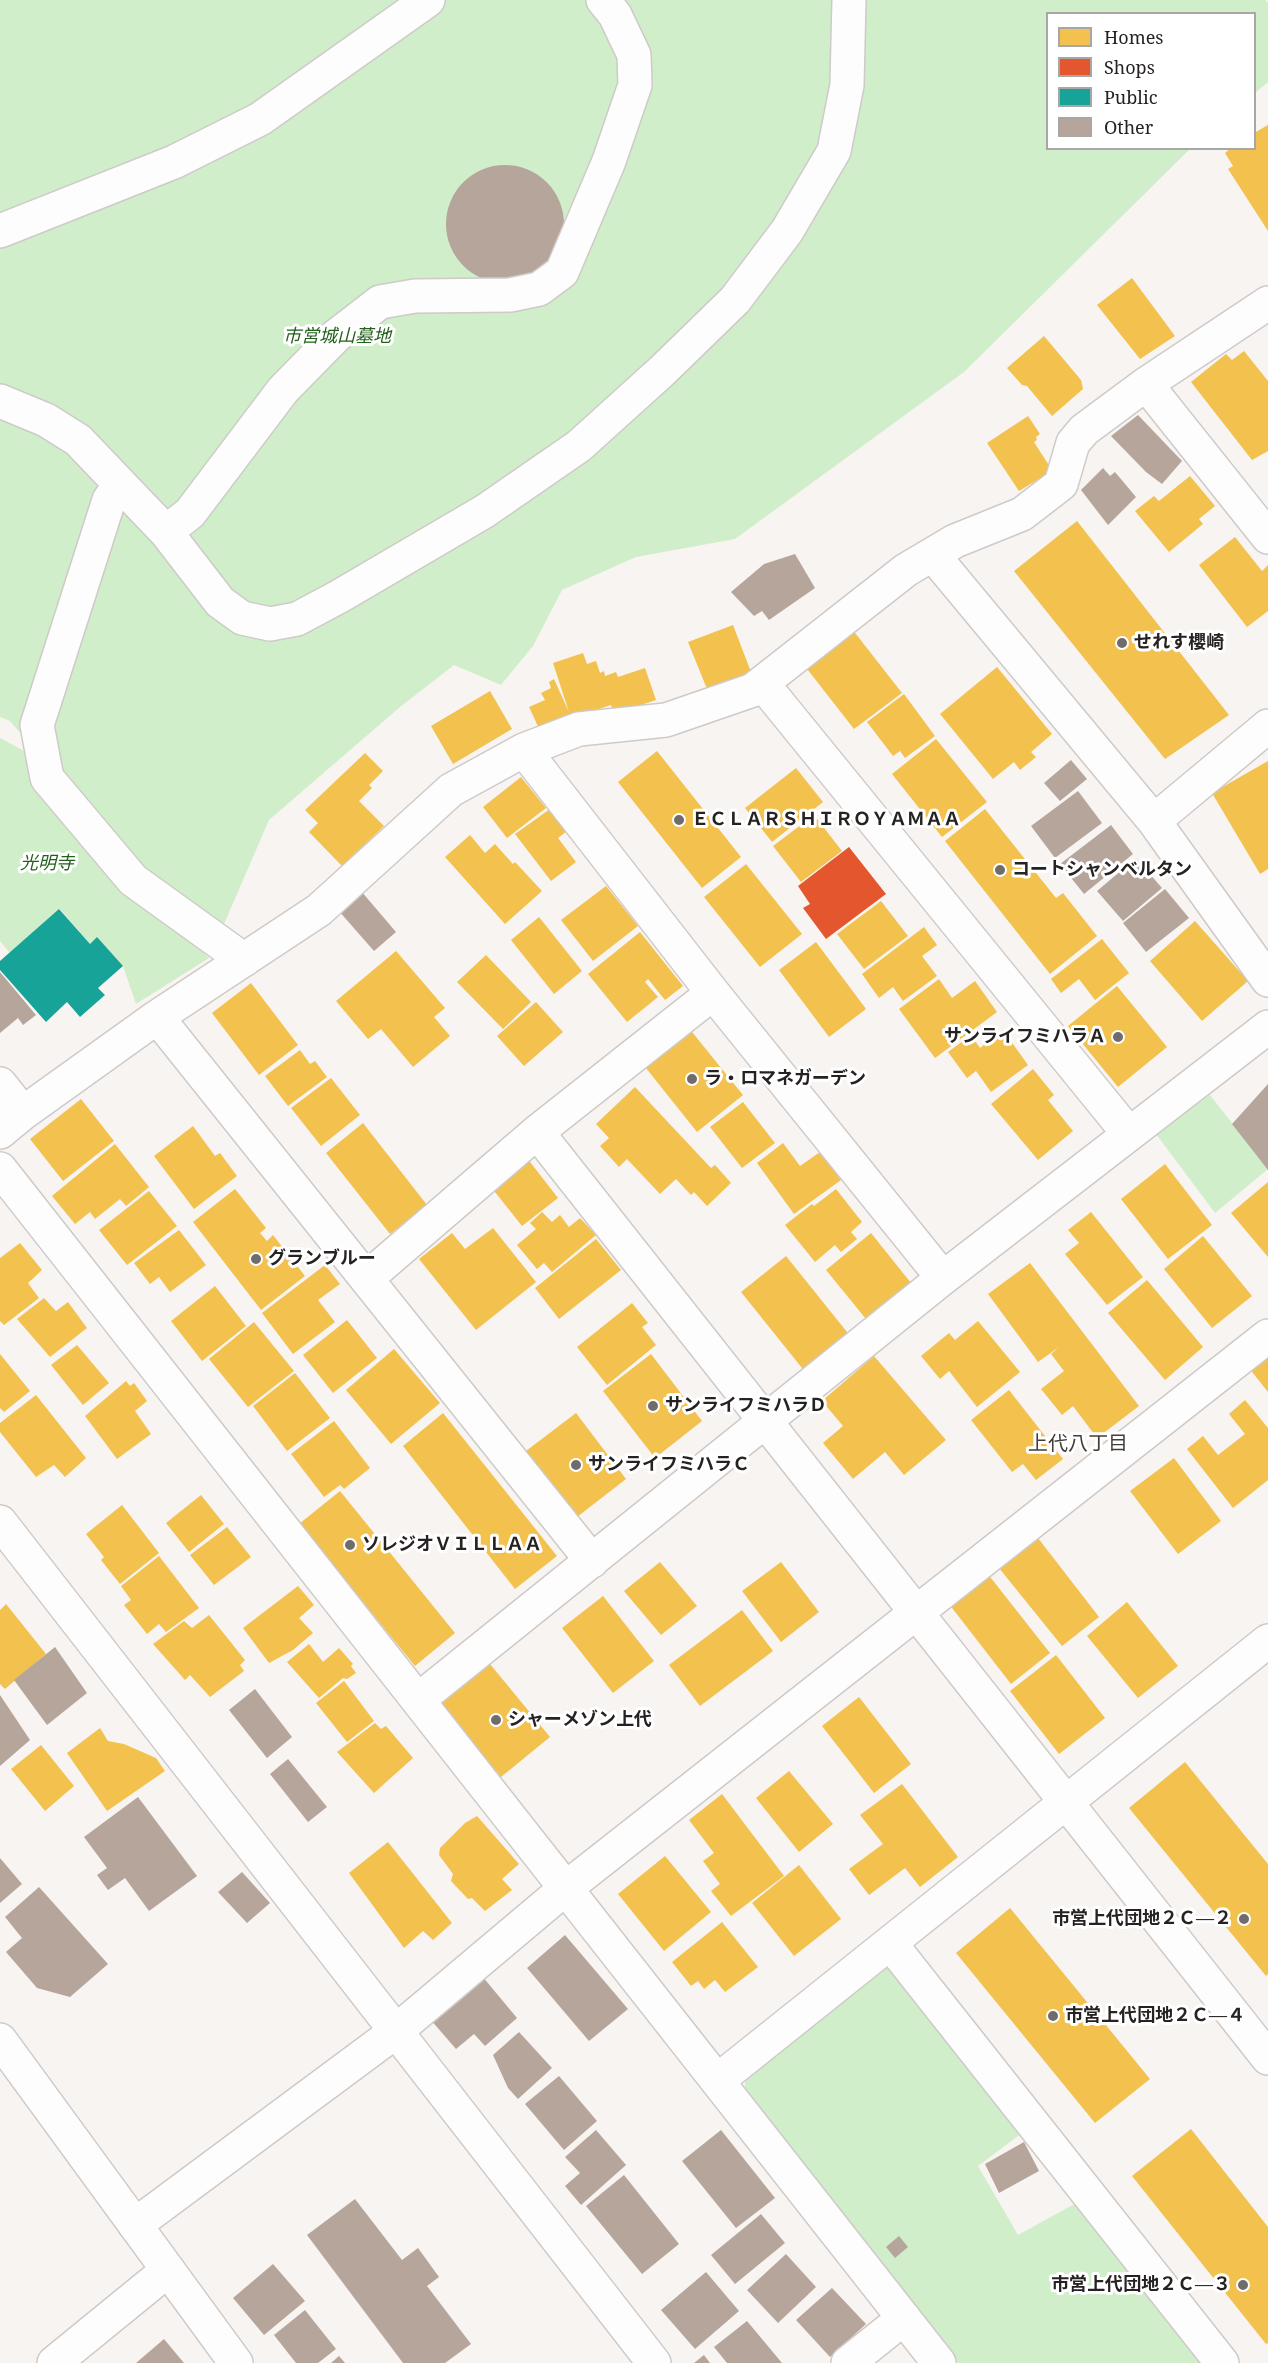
<!DOCTYPE html>
<meta charset="utf-8">
<style>
body{margin:0}
#map{position:relative;width:1268px;height:2363px;overflow:hidden;background:#f8f4f2;font-family:"Noto Serif",serif}
canvas{display:block}
.legend{position:absolute;left:1046px;top:12px;width:210px;height:138px;box-sizing:border-box;background:#fff;border:2px solid #a8a7a6;margin:0;padding:8px 10px;list-style:none;font-size:18px;color:#262221}
.legend li{display:flex;align-items:center;gap:12px;height:30px}
.legend b{width:30px;border:2px solid #a8a7a6}
</style>
<div id="map">
<canvas width="1268" height="2363"></canvas>
<ul class="legend">
<li><b style="height:16px;background:#f2c14e"></b>Homes</li>
<li><b style="height:16px;background:#e4572e"></b>Shops</li>
<li><b style="height:16px;background:#17a398"></b>Public</li>
<li><b style="height:16px;background:#b6a59a"></b>Other</li>
</ul>
</div>
<script>
const ctx = document.querySelector('canvas').getContext('2d');
ctx.lineJoin = 'round';
function fillPath(path, color) {
  ctx.fillStyle = color;
  ctx.fill(path, 'evenodd');
}
function trace(path, color, width, dash) {
  ctx.strokeStyle = color;
  ctx.lineWidth = width;
  ctx.lineCap = dash ? 'butt' : 'round';
  ctx.setLineDash(dash || []);
  ctx.stroke(path);
}
function drawText(font, color, halo, rows, align = 'center') {
  ctx.font = font + ' "Noto Serif","Noto Sans JP",serif';
  ctx.lineWidth = 6;
  ctx.setLineDash([]);
  ctx.textBaseline = 'middle';
  ctx.strokeStyle = halo;
  ctx.fillStyle = color;
  for (const [text, x, y, turn = 0] of rows) {
    ctx.save();
    ctx.translate(x, y);
    ctx.rotate((+turn || 0) * Math.PI / 180);
    ctx.textAlign = isNaN(turn) ? turn : align;
    if (halo) ctx.strokeText(text, 0, 0);
    ctx.fillText(text, 0, 0);
    ctx.restore();
  }
}
const green = new Path2D(`
 M0,0H1265L1268,3V82L1255,93L1254,14H1048V148L1190,149L964,372L735,539L636,557L562,590L533,646L501,685L454,665L400,707L269,820L224,924L181,905L138,870L10,721L0,717Z
 M0,738L37,758L47,796L209,958L136,1004L123,966L97,938L90,944L60,909L10,953L0,941Z
 M1210,1095L1268,1169L1215,1213L1156,1134Z
 M885,1962L1022,2133L978,2166L1018,2235L1076,2203L1203,2363H956L745,2094V2077Z`);
const homes = new Path2D(`
 M1268,125V231L1228,169L1233,166L1225,153L1231,148H1254V133Z
 M1132,278L1175,336L1140,359L1097,305Z
 M1044,336L1081,380L1083,389L1052,416L1027,386L1022,385L1007,368Z
 M1244,351L1268,381V451L1252,460L1191,382L1226,354L1232,360Z
 M1028,416L1040,434L1036,437L1037,440L1034,442L1050,467L1047,474L1019,491L987,443Z
 M1190,476L1215,506L1199,519L1203,524L1169,552L1135,511L1154,496L1159,501Z
 M1077,521L1229,715L1165,759L1014,571Z
 M1235,537L1262,571L1268,565V611L1247,627L1199,565Z
 M733,625L751,672L707,689L688,642Z
 M852,629L902,693L854,729L804,665Z
 M583,653L587,664L596,661L600,673L604,671L605,676L616,672L618,677L645,668L656,700L614,714L611,705L572,718L542,735L529,707L545,700L541,693L551,688L549,682L554,679L569,712L553,663Z
 M997,667L1052,734L1031,752L1036,757L1020,770L1014,762L993,779L940,714Z
 M490,691L512,729L453,764L431,726Z
 M904,694L935,736L905,758L900,751L893,756L867,722Z
 M936,739L987,802L942,837L892,774Z
 M657,751L741,857L702,888L618,782Z
 M365,753L383,771L369,785L372,788L359,801L384,826L342,866L309,832L318,823L305,810Z
 M1268,761V869L1260,874L1212,793Z
 M796,768L823,802L772,842L745,808Z
 M521,777L546,808L507,838L483,807Z
 M550,809L567,831L558,838L576,862L551,881L515,834Z
 M985,809L1056,898L1063,893L1097,936L1050,974L945,841Z
 M814,815L842,851L801,882L773,846Z
 M470,835L485,853L495,844L513,864L515,862L542,891L505,924L445,857Z
 M746,864L802,934L760,967L704,897Z
 M606,886L638,926L593,961L561,920Z
 M881,901L908,936L864,969L837,934Z
 M539,917L582,971L554,994L511,940Z
 M1195,921L1248,981L1202,1021L1150,961Z
 M924,927L937,945L922,956L937,976L903,1001L893,987L879,998L862,974Z
 M640,932L683,986L665,1000L648,979L645,982L658,997L627,1022L588,974Z
 M1102,939L1129,973L1095,1000L1079,979L1061,993L1051,979Z
 M816,942L866,1009L829,1037L779,970Z
 M396,951L445,1008L434,1017L450,1036L413,1067L381,1029L368,1039L336,1001Z
 M486,955L531,1002L503,1029L457,982Z
 M939,979L952,998L975,981L997,1012L935,1058L899,1009Z
 M251,983L298,1045L259,1075L212,1013Z
 M1117,986L1167,1047L1118,1087L1068,1026Z
 M536,1002L563,1032L524,1066L497,1036Z
 M688,1027L743,1095L697,1132L642,1063Z
 M1003,1030L1028,1065L991,1092L976,1071L967,1078L948,1052L971,1035L980,1048Z
 M300,1050L310,1064L315,1061L327,1077L288,1106L265,1076Z
 M1033,1069L1054,1095L1048,1100L1073,1131L1038,1160L991,1104Z
 M331,1078L360,1115L321,1146L291,1108Z
 M635,1087L711,1168L715,1165L731,1183L707,1206L694,1192L691,1195L676,1179L660,1194L627,1159L619,1167L600,1146L609,1138L596,1124Z
 M81,1099L114,1141L63,1181L30,1139Z
 M743,1102L775,1143L742,1168L710,1127Z
 M363,1123L427,1205L390,1234L326,1153Z
 M193,1126L215,1156L220,1153L237,1176L194,1209L154,1156Z
 M783,1143L800,1166L820,1152L841,1180L794,1214L757,1163Z
 M115,1144L149,1187L126,1206L120,1199L95,1219L90,1212L75,1224L52,1196Z
 M527,1158L558,1198L522,1226L491,1187Z
 M1165,1164L1212,1225L1168,1259L1121,1199Z
 M1268,1182V1257L1231,1213Z
 M235,1189L266,1228L260,1233L267,1241L273,1235L305,1276L261,1310L193,1222Z
 M836,1189L862,1222L851,1232L857,1239L841,1252L835,1245L815,1262L785,1225L812,1204L814,1206Z
 M149,1191L177,1226L127,1265L99,1230Z
 M542,1212L552,1222L560,1215L569,1227L580,1218L596,1235L552,1272L544,1263L537,1269L517,1245L536,1229L530,1223Z
 M1091,1212L1143,1277L1107,1305L1065,1254L1079,1243L1068,1230Z
 M493,1228L536,1282L476,1330L419,1259L452,1233L465,1249Z
 M179,1230L206,1265L170,1292L159,1277L150,1284L134,1263Z
 M871,1233L911,1283L866,1319L826,1270Z
 M1203,1236L1252,1296L1212,1328L1164,1269Z
 M596,1239L621,1270L559,1319L535,1288Z
 M20,1243L42,1270L28,1283L39,1298L4,1325L0,1321V1258Z
 M786,1256L851,1337L806,1373L741,1292Z
 M1030,1263L1139,1406L1097,1438L1073,1406L1062,1415L1041,1389L1064,1371L1051,1354L1059,1347L1038,1362L988,1294Z
 M325,1265L340,1284L318,1300L335,1322L293,1354L262,1313Z
 M1147,1280L1203,1347L1165,1380L1108,1313Z
 M215,1286L246,1326L202,1361L171,1321Z
 M44,1298L56,1311L68,1302L87,1328L50,1357L17,1319Z
 M632,1303L648,1323L642,1327L656,1345L607,1385L577,1347Z
 M347,1320L377,1358L333,1393L303,1355Z
 M978,1321L1020,1372L977,1407L949,1371L940,1379L921,1356L949,1333L955,1340Z
 M254,1322L294,1371L248,1407L209,1359Z
 M77,1345L109,1383L83,1405L51,1365Z
 M394,1349L440,1403L391,1444L346,1390Z
 M1268,1352V1392L1249,1368Z
 M0,1354L30,1391L4,1412L0,1408Z
 M651,1354L702,1421L655,1458L603,1391Z
 M874,1356L946,1440L904,1475L885,1452L853,1479L823,1443L843,1426L822,1401Z
 M295,1373L330,1418L287,1451L253,1406Z
 M126,1381L130,1386L134,1383L147,1401L135,1411L151,1434L117,1459L85,1416Z
 M1009,1390L1063,1459L1036,1480L1023,1464L1012,1472L971,1420Z
 M36,1395L86,1458L65,1477L54,1465L36,1477L0,1432V1423Z
 M1245,1400L1268,1428V1480L1233,1508L1187,1449L1203,1436L1218,1455L1245,1434L1229,1414Z
 M443,1413L557,1556L515,1589L403,1446Z
 M576,1413L626,1479L577,1517L526,1451Z
 M334,1421L370,1468L344,1489L340,1485L324,1497L291,1454Z
 M1174,1458L1221,1521L1178,1554L1130,1491Z
 M340,1491L455,1633L415,1666L299,1524Z
 M201,1495L224,1524L189,1552L166,1523Z
 M122,1505L159,1553L120,1584L101,1560L104,1557L86,1534Z
 M227,1527L251,1557L214,1585L190,1555Z
 M1038,1538L1099,1617L1062,1646L999,1568Z
 M159,1556L199,1608L166,1632L159,1624L147,1634L124,1605L131,1600L121,1586Z
 M660,1562L697,1606L661,1635L624,1591Z
 M781,1562L819,1612L781,1642L742,1591Z
 M987,1573L1050,1653L1011,1684L949,1604Z
 M298,1586L314,1605L299,1618L313,1633L293,1650L269,1663L243,1628Z
 M603,1596L654,1661L613,1693L562,1628Z
 M1127,1602L1178,1666L1138,1698L1087,1636Z
 M6,1604L46,1654L5,1689L0,1684V1610Z
 M742,1610L773,1651L700,1706L669,1665Z
 M209,1615L245,1660L240,1665L244,1671L210,1697L190,1675L185,1680L153,1644L184,1621L192,1628Z
 M309,1644L323,1662L339,1648L353,1664L351,1666L356,1673L347,1679L343,1678L319,1698L287,1662Z
 M1056,1655L1105,1718L1059,1754L1010,1691Z
 M490,1664L550,1737L501,1777L441,1704Z
 M344,1681L374,1721L347,1742L316,1703Z
 M859,1697L911,1764L874,1793L822,1726Z
 M375,1723L381,1729L386,1726L413,1758L374,1793L337,1752Z
 M100,1728L108,1741L124,1744L156,1758L165,1771L107,1811L67,1753Z
 M41,1745L74,1786L45,1811L11,1769Z
 M1185,1762L1268,1864V1974L1266,1976L1129,1808Z
 M789,1771L833,1824L799,1852L756,1798Z
 M902,1784L958,1857L920,1887L905,1868L869,1895L849,1869L883,1844L860,1815Z
 M722,1794L784,1876L731,1916L711,1891L720,1884L703,1861L714,1853L689,1820Z
 M477,1816L519,1864L502,1879L512,1890L485,1911L472,1898L468,1899L451,1881L453,1874L439,1855L440,1848L465,1823Z
 M388,1842L452,1923L433,1940L423,1931L404,1948L349,1873Z
 M665,1856L711,1912L664,1951L618,1894Z
 M799,1865L841,1919L794,1956L752,1903Z
 M1010,1908L1150,2079L1095,2123L956,1953Z
 M722,1922L758,1967L725,1992L715,1980L704,1989L698,1981L691,1986L672,1962Z
 M1191,2129L1268,2227V2343L1266,2344L1132,2176Z`);
const shops = new Path2D(`
 M849,847L886,894L826,939L803,908L810,904L798,886Z`);
const public = new Path2D(`
 M59,909L90,944L97,937L123,966L98,988L105,995L80,1017L67,1002L46,1022L0,970V961Z`);
const building = new Path2D(`
 M446 224a59 59 0 1 1 118 0a59 59 0 1 1-118 0Z
 M1138,415L1182,461L1162,484L1146,472L1111,436Z
 M1103,468L1110,476L1115,472L1136,497L1108,525L1081,490Z
 M795,554L815,588L769,620L762,611L754,616L731,592L764,564Z
 M1071,760L1087,779L1060,801L1044,783Z
 M1078,791L1102,823L1055,858L1031,826Z
 M1111,825L1133,854L1084,894L1060,864Z
 M1136,858L1162,888L1123,921L1097,891Z
 M1165,889L1189,918L1146,952L1123,923Z
 M361,891L396,932L374,951L338,910Z
 M0,972L36,1015L23,1025L18,1018L0,1033Z
 M1268,1084V1170L1232,1124Z
 M55,1647L87,1693L47,1725L14,1680Z
 M255,1689L292,1737L267,1758L229,1710Z
 M0,1695L30,1740L0,1766Z
 M288,1759L327,1807L308,1822L270,1774Z
 M138,1797L197,1876L149,1911L125,1878L108,1890L97,1875L107,1868L84,1837Z
 M0,1858L22,1884L0,1903Z
 M242,1872L270,1903L247,1923L218,1892Z
 M39,1887L108,1964L70,1997L37,1988L6,1952L22,1938L5,1917Z
 M565,1935L628,2009L589,2041L527,1968Z
 M482,1976L517,2018L485,2046L474,2034L456,2049L430,2019Z
 M519,2032L552,2068L518,2099L508,2088L493,2055Z
 M559,2076L597,2121L564,2150L525,2104Z
 M596,2130L626,2165L581,2205L565,2186L580,2173L565,2157Z
 M721,2130L775,2198L736,2228L682,2161Z
 M1024,2142L1039,2171L999,2193L985,2164Z
 M624,2175L679,2244L642,2274L586,2206Z
 M355,2199L402,2260L418,2248L439,2277L427,2286L471,2344L445,2363H403L307,2235Z
 M761,2214L785,2243L735,2284L711,2255Z
 M899,2236L908,2247L895,2258L886,2247Z
 M786,2254L816,2287L778,2323L747,2290Z
 M273,2264L305,2301L264,2335L233,2298Z
 M706,2272L739,2311L695,2349L661,2310Z
 M832,2288L866,2324L830,2357L796,2320Z
 M305,2310L336,2349L318,2363H296L274,2335Z
 M747,2321L782,2363H727L714,2347Z
 M164,2339L184,2363H136Z
 M704,2355L710,2363H694Z
 M339,2356L345,2363H331Z`);
const minor = new Path2D(`
 M603,0L615,15L634,55L635,85L609,161L562,272L539,289L510,295L415,296L380,302L336,336L283,390L190,513L166,532L220,602L242,618L270,624L297,619L340,596L485,511L579,446L662,371L735,300L787,231L834,151L847,85L849,0
 M0,231L174,162L260,119L428,0
 M1146,384L1268,537
 M0,401L46,420L78,440L166,532
 M120,485L109,500L37,725L47,778L133,880L244,960
 M933,555L1154,821L1268,980
 M762,683L1129,1134
 M524,750L713,993L943,1278
 M1154,821L1268,726
 M157,1017L592,1561
 M0,1084L23,1113
 M0,1132L23,1113L157,1017L319,910L451,790L524,750L579,729L666,720L753,690L906,570L955,541L1022,514L1061,484L1073,443L1084,430L1146,384L1268,303
 M537,1132L1268,2058
 M0,1169L939,2363
 M367,1278L537,1132L713,993
 M0,1522L654,2363
 M418,1700L943,1278L1268,1027
 M890,1943L1222,2363
 M717,2081L1268,1641
 M135,2225L395,2032L566,1888L1268,1336
 M54,2363L168,2270
 M848,2363L904,2318`);
const tertiary = new Path2D(`
 M0,2040L236,2363`);
const markers = [
 [1122,643,6,"#706c6a"],
 [679,820,6,"#706c6a"],
 [1000,870,6,"#706c6a"],
 [1118,1037,6,"#706c6a"],
 [692,1079,6,"#706c6a"],
 [256,1259,6,"#706c6a"],
 [653,1406,6,"#706c6a"],
 [576,1465,6,"#706c6a"],
 [350,1545,6,"#706c6a"],
 [496,1720,6,"#706c6a"],
 [1244,1919,6,"#706c6a"],
 [1053,2016,6,"#706c6a"],
 [1243,2285,6,"#706c6a"]
];
const parkNames = [
 ["市営城山墓地",337,337],
 ["光明寺",47,864]
];
const poiNames = [
 ["せれす櫻崎",1134,643],
 ["ＥＣＬＡＲＳＨＩＲＯＹＡＭＡＡ",691,820],
 ["コートシャンベルタン",1012,870],
 ["サンライフミハラＡ",1106,1037,"right"],
 ["ラ・ロマネガーデン",704,1079],
 ["グランブルー",268,1259],
 ["サンライフミハラＤ",665,1406],
 ["サンライフミハラＣ",588,1465],
 ["ソレジオＶＩＬＬＡＡ",362,1545],
 ["シャーメゾン上代",508,1720],
 ["市営上代団地２Ｃ―２",1232,1919,"right"],
 ["市営上代団地２Ｃ―４",1065,2016],
 ["市営上代団地２Ｃ―３",1231,2285,"right"]
];
const neighbourhoodNames = [
 ["上代八丁目",1078,1444]
];
fillPath(green, '#d0eeca');
fillPath(homes, '#f2c14e');
fillPath(shops, '#e4572e');
fillPath(public, '#17a398');
fillPath(building, '#b6a59a');
trace(minor, '#cecac8', 36);
trace(tertiary, '#cecac8', 36);
trace(minor, '#fefdfd', 33);
trace(tertiary, '#fefdfd', 33);
for (const [x, y, r, color] of markers) {
  const dot = new Path2D();
  dot.arc(x, y, r, 0, 2 * Math.PI);
  ctx.fillStyle = color;
  ctx.fill(dot);
  trace(dot, '#fff', 2);
}
drawText('italic 18px', '#22611b', '#fff', parkNames);
drawText('bold 18px', '#262221', '#fff', poiNames, 'left');
drawText('20px', '#433c38', '#fff', neighbourhoodNames);
</script>
